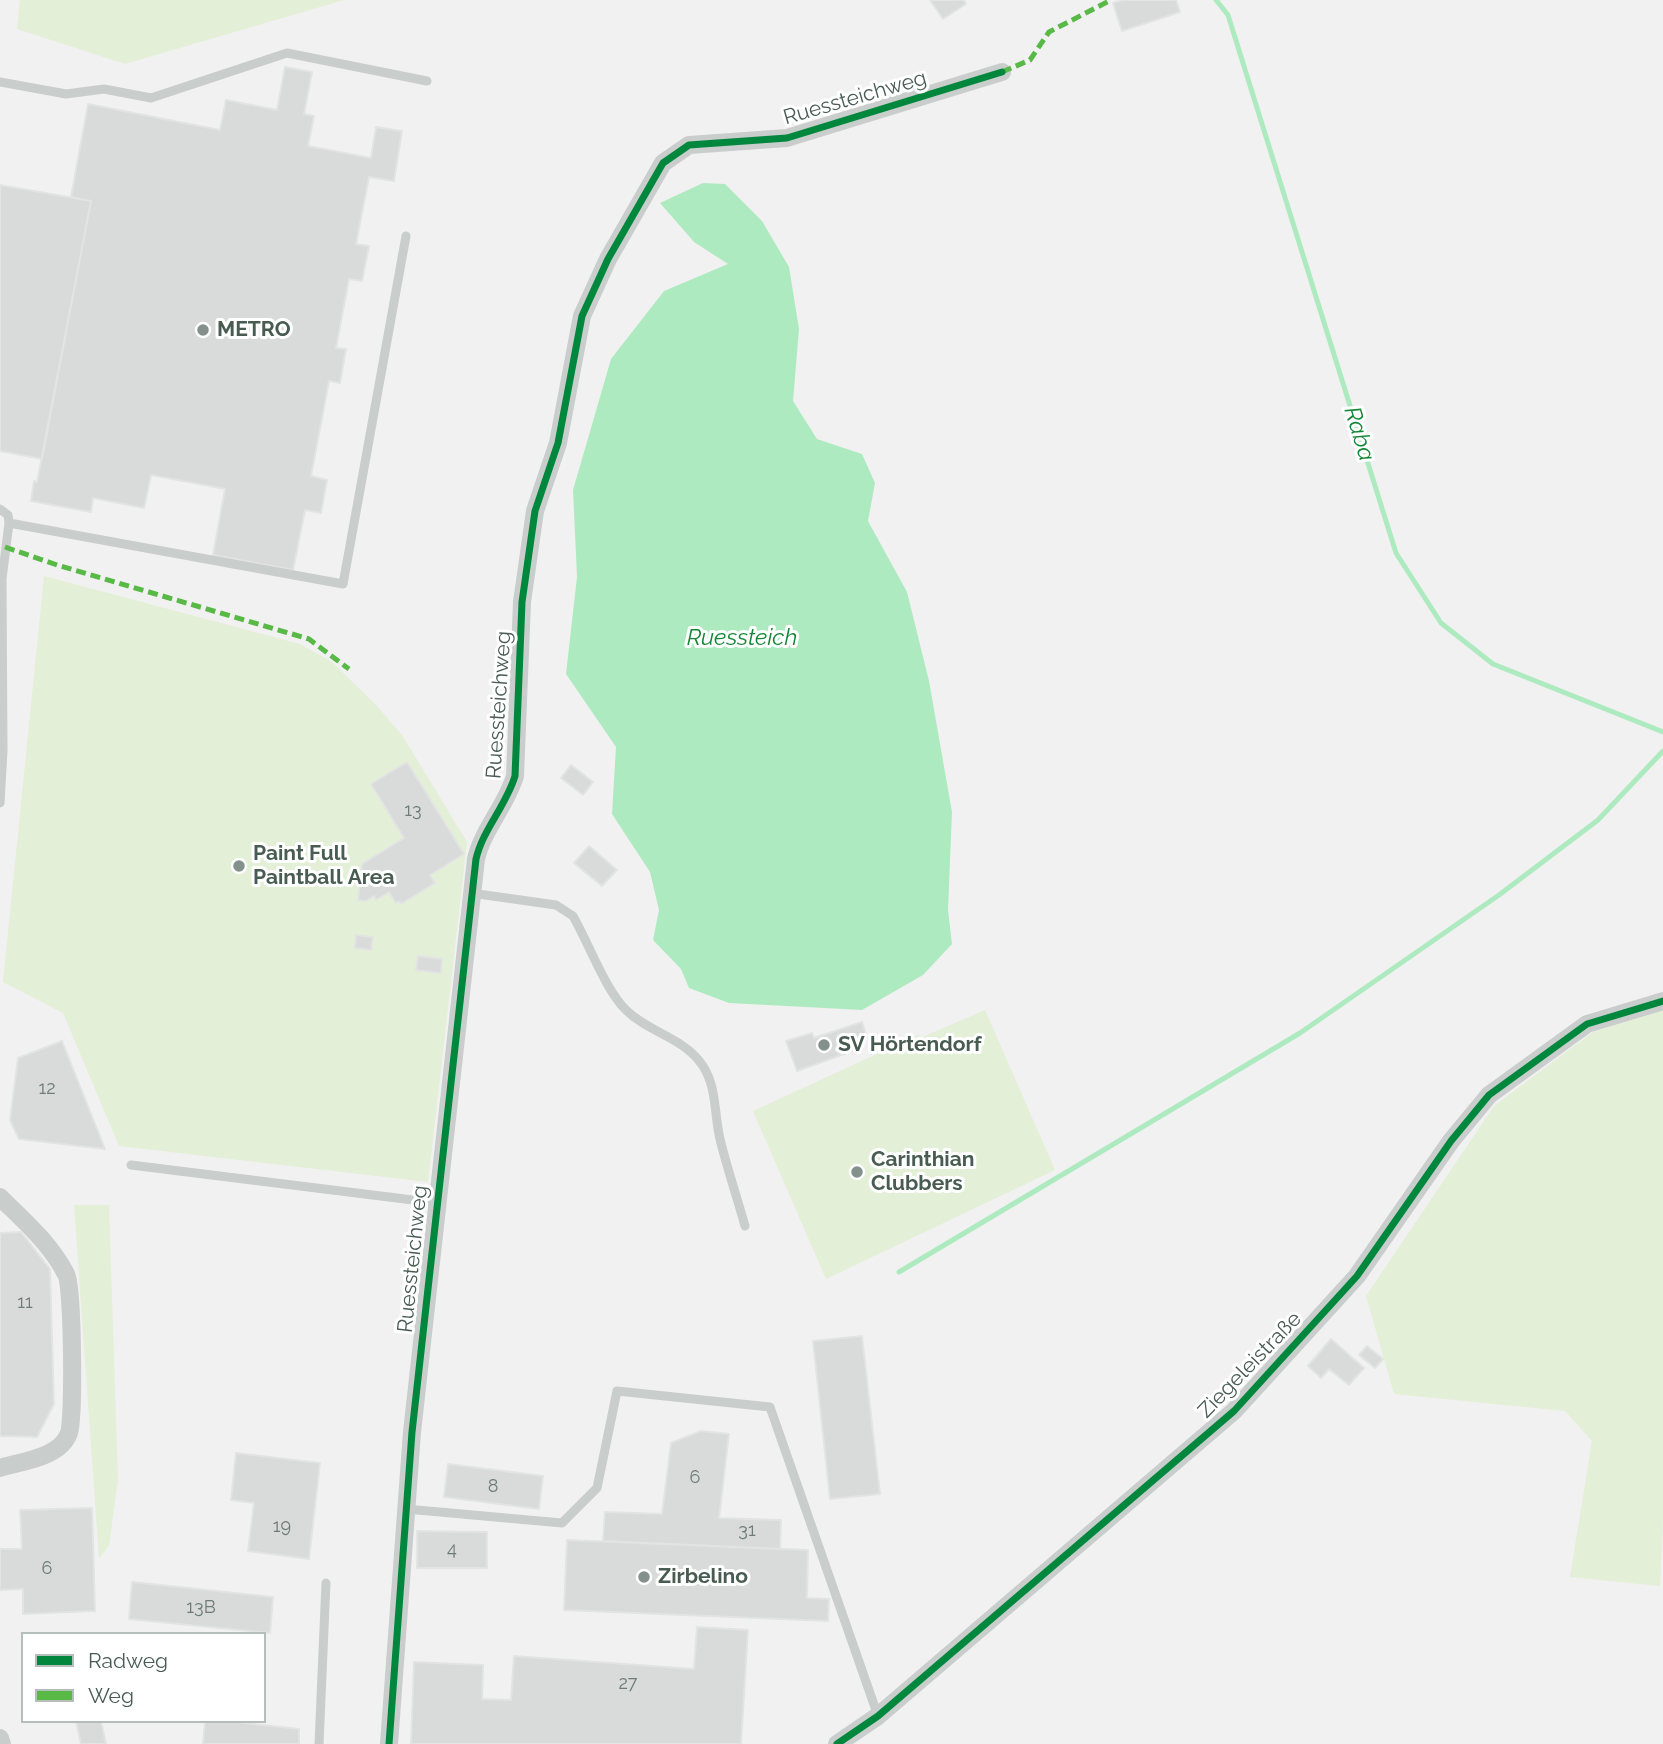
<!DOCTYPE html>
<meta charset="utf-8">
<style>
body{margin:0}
#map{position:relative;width:1663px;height:1744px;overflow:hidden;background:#f1f1f1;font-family:Raleway,sans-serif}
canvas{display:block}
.legend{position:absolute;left:21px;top:1632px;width:245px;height:91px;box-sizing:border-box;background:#fff;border:2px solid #b6bebb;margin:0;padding:9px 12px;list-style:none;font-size:21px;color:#495c54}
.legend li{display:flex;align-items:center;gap:14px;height:35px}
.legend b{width:35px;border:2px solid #b6bebb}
</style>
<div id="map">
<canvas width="1663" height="1744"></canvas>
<ul class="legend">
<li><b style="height:9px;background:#00873e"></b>Radweg</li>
<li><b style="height:9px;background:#58b947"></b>Weg</li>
</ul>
</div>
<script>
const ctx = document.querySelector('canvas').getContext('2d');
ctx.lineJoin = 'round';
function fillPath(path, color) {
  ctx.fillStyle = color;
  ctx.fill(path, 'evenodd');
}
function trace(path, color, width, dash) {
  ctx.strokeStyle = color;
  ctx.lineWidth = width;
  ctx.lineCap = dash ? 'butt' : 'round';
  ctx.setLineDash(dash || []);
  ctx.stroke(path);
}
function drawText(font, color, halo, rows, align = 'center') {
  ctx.font = font + ' Raleway,sans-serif';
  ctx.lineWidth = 6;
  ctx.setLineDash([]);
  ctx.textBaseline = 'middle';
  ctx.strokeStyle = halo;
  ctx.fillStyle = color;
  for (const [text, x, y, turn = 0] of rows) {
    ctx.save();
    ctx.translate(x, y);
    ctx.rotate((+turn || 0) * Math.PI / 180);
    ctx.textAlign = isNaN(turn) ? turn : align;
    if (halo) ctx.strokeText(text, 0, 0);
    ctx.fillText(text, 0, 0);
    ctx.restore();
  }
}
const green = new Path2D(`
 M20,0H344L125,64L17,29Z
 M44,576L300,644L332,662L377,706L402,735L467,842L428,1182L119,1146L63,1013L3,982Z
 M985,1010L1055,1170L826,1279L753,1111L918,1035L920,1038Z
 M1663,1010V1521L1660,1586L1570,1577L1592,1441L1565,1411L1394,1394L1366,1296L1494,1106L1593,1032Z
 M74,1205H109L118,1480L109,1546L99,1558Z`);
const water = new Path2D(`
 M703,183L725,184L762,221L789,267L799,329L793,401L817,439L862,454L875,483L868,521L907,592L929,681L952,812L948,910L952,944L923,975L862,1010L729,1003L689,988L681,969L653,940L659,910L650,872L612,814L616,747L566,674L577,577L573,490L611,359L664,291L728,264L694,242L660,203Z`);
const stream = new Path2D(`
 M1216,0L1228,15L1396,553L1441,623L1493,664L1663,732
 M899,1272L1300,1033L1499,895L1598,820L1663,751`);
const building = new Path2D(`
 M930,0H964L966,4L943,19Z
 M1123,0H1176L1180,12L1122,31L1113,3Z
 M285,67L312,72L304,114L314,116L308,146L371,158L376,127L402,131L394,181L369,177L356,244L369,246L362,281L349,279L336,348L346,349L340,383L329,381L311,476L327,480L321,513L305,510L293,570L213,555L225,489L151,475L144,508L93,498L91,512L31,501L34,481L37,482L91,201L71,197L88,104L220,130L226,100L277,110Z
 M0,185L91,201L42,459L0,451Z
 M407,762L464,854L430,875L435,883L401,904L399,901L396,903L389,892L376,900L374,896L366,901L358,900L362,864L404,838L371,784Z
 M571,765L593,782L583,795L561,778Z
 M589,846L617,870L602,886L574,863Z
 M356,935L373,937L371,950L355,948Z
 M418,956L442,959L441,973L416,970Z
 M862,1022L867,1038L858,1041L861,1048L797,1071L786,1041L812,1033L814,1038Z
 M62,1041L105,1149L19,1139L10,1120L18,1058Z
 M21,1232L50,1269L54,1404L37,1437L0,1436V1233Z
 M862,1336L880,1494L830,1499L813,1341Z
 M1331,1339L1364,1368L1349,1385L1329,1369L1321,1378L1308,1366Z
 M1367,1346L1383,1359L1375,1368L1359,1355Z
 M701,1431L729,1434L719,1518L781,1520L780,1549L603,1541L605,1512L662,1514L671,1443Z
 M236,1453L320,1463L309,1559L248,1551L254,1503L231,1500Z
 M448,1464L543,1476L539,1509L444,1497Z
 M92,1508L95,1611L23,1614V1589L0,1590V1549H22L20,1510Z
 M417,1531L487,1532V1568H417Z
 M567,1540L808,1550L807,1598L829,1599L828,1621L564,1610Z
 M132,1582L273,1597L270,1633L129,1619Z
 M697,1627L748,1630L741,1744H411L414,1662L483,1665L482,1699L511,1700L514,1656L694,1669Z
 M76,1721H101L106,1744H81Z
 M205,1721H227L299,1729V1744H203Z`);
const lane = new Path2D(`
 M0,82L66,94L104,89L151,98L287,53L427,81
 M0,509L8,515L9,523L2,579L3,751L0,803
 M9,523L343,584L406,236
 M471,893L556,905L573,916C588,942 606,991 626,1010C649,1033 684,1037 703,1066C717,1088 714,1114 720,1139C727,1168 737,1197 745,1226
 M131,1165L437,1203
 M406,1509L562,1523L597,1488L617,1391L770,1407L878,1716
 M319,1744L326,1583`);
const street = new Path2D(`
 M0,1197C24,1221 50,1243 66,1274C73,1286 74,1418 69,1433C60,1458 22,1461 0,1468
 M0,1738L2,1744
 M389,1744L412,1432L476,859C483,829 506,806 515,776L522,602L535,511L558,443L582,316L608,259L663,163L689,145L787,138L1002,72
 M837,1744L878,1716L1234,1411L1357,1276L1451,1141L1489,1095L1587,1024L1663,1001`);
const quiet = new Path2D(`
 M1002,72L1030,60L1049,32L1111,0
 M5,547L57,565L309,639L349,669`);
const cycleway = new Path2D(`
 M389,1744L412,1432L476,859C483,829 506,806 515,776L522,602L535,511L558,443L582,316L608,259L663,163L689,145L787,138L1002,72
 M837,1744L878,1716L1234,1411L1357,1276L1451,1141L1489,1095L1587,1024L1663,1001`);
const markers = [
 [203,330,7,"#84908b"],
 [239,866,7,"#84908b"],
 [824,1045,7,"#84908b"],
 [857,1172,7,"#84908b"],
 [644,1577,7,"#84908b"]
];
const numberNames = [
 ["13",413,811],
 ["12",47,1089],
 ["11",25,1303],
 ["6",695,1478],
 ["8",493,1487],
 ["19",282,1527],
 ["31",747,1531],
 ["4",452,1550],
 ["6",47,1569],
 ["13B",201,1608],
 ["27",628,1684]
];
const streetNames = [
 ["Ruessteichweg",855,98,-16],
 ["Ruessteichweg",499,705,-86],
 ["Ruessteichweg",413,1259,-84],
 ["Ziegeleistraße",1250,1365,-46]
];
const poiNames = [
 ["METRO",217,330],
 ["Paint Full",253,854],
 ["Paintball Area",253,878],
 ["SV Hörtendorf",838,1045],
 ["Carinthian",871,1160],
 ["Clubbers",871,1184],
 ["Zirbelino",658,1577]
];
const waterNames = [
 ["Raba",1359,434,73],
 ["Ruessteich",742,638]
];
fillPath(green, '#e3efd7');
fillPath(water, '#aeeac0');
trace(stream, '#aeeac0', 5);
fillPath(building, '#d9dada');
trace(building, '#e2e4e3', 2);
trace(lane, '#c9cdcb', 9);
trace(street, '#c9cdcb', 18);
trace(quiet, '#58b947', 5, [10, 5]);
trace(cycleway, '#00873e', 7);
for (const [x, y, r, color] of markers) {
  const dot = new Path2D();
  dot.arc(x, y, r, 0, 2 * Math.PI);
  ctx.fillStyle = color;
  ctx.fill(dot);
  trace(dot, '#fff', 2.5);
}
drawText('18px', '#6e7c76', null, numberNames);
drawText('21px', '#495c54', '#fff', streetNames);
drawText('bold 21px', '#495c54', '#fff', poiNames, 'left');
drawText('italic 23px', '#148736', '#fff', waterNames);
</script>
